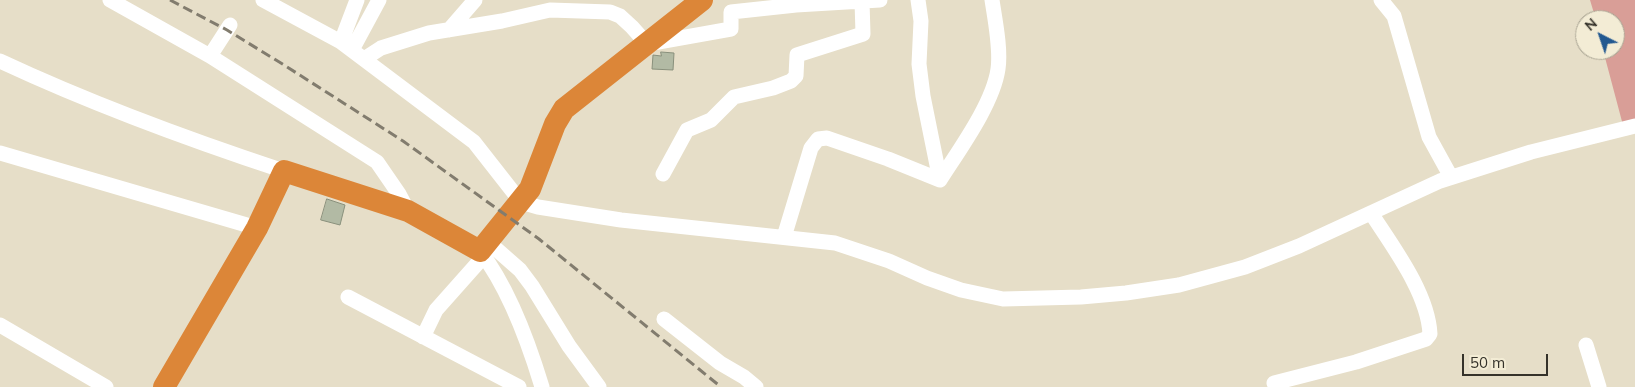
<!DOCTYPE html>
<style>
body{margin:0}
#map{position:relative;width:1635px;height:387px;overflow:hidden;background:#e6dec8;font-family:Mulish,sans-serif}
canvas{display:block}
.north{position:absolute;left:1575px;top:10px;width:50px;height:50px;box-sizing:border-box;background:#f3ecd5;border:1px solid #a7a291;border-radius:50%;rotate:319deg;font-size:14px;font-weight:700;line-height:20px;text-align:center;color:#35322a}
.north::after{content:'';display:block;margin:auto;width:18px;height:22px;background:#225890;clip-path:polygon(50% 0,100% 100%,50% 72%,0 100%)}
.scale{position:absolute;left:1462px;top:354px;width:86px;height:22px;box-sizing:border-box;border:2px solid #35322a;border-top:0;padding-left:6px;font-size:15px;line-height:18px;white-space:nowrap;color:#35322a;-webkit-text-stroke:4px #f3ecd5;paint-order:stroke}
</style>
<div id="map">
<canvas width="1635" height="387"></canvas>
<div class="north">N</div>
<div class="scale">50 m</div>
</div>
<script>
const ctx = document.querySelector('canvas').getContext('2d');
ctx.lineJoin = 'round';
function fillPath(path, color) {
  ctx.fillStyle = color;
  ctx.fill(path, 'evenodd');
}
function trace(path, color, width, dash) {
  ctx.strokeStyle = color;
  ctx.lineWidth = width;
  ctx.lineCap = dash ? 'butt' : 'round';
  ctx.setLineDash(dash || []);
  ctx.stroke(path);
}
const green = new Path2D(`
 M1590,0H1635V126L1624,129L1603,50H1615V20H1596Z`);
const building = new Path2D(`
 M661,52L674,53L673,70L652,69L653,55L661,56Z
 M327,199L345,205L340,225L321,220Z`);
const minor = new Path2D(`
 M110,0L210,56L377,162L399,194L408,211
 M263,0L341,42L474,142L521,202L538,207L621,220L835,243L889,261L927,278L961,290L1003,299L1081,297L1126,293L1179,285L1245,267L1299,246L1440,181L1531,152L1635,126
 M918,0L921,21L919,64L923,96L940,180
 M1381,0L1394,16L1429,137L1451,177
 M449,30L475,0
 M341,42L357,0
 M352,50L379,0
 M210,56L230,25
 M364,59L381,48L429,33L502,21L550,10L610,12L620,16L632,27L647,44L731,29V12L796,5L880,0
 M0,61C92,104 187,139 284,171
 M0,153L257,228
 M663,174L687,130L711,120L734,97L773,88L791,81L796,76L797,55L863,34L862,1
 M784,237L811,148L818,139L827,138L888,159L940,180C959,150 993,104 998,69C1001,49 995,20 992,0
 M487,241L520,270L532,286L569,346L599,387
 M480,251C508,287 529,344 542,387
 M348,297L519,387
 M664,319L720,363L744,377L756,387
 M0,325L106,387
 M423,337L436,310L484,256
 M1586,345L1599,387
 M1274,383L1356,362L1426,339L1430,334C1428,293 1393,247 1371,213`);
const highway = new Path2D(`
 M164,387L257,228L284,171L408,211L480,251L530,189L555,124L564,109L702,0`);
const rail = new Path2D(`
 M170,0L227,30L284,65L403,141L539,239L721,387`);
fillPath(green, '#d99e97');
fillPath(building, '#b2baa4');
trace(building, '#89907c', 1);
trace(minor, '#fff', 15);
trace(highway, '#dc8638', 22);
trace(rail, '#827c6e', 3, [10, 5]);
</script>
